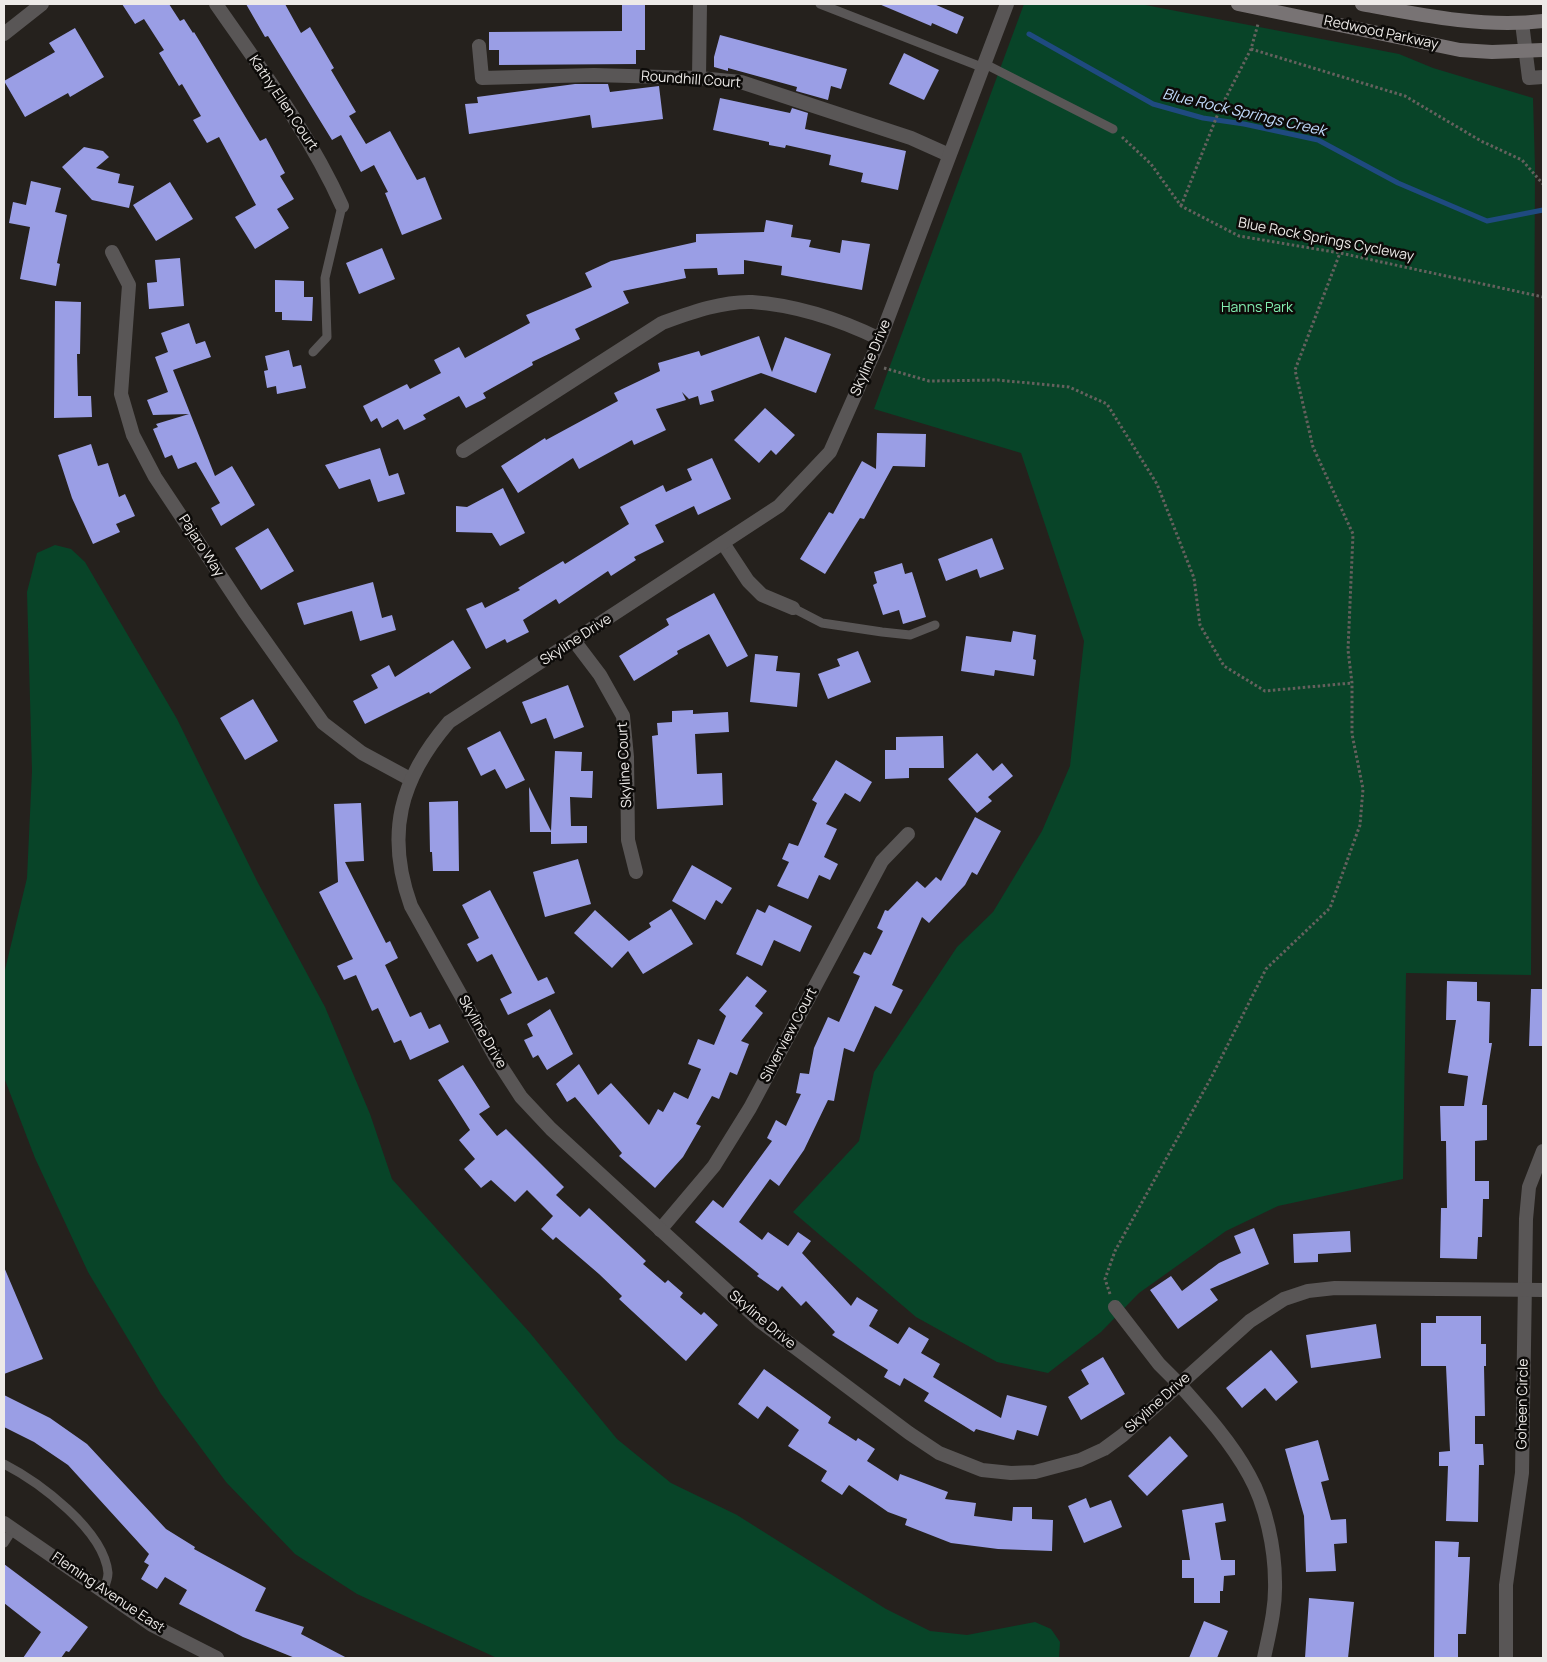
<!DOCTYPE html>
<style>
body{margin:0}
#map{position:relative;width:1547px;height:1662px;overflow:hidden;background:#25211d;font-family:Manrope,sans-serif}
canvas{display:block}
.frame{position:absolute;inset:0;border:5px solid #edeae8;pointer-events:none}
</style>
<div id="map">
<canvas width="1547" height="1662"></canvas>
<div class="frame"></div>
</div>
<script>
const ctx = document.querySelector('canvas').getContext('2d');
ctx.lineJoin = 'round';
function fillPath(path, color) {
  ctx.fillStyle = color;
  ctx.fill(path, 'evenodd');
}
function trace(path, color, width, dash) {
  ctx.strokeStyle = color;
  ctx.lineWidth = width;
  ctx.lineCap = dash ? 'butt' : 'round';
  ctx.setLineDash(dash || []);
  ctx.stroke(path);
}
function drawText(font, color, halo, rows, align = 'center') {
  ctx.font = font + ' Manrope,sans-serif';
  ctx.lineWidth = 5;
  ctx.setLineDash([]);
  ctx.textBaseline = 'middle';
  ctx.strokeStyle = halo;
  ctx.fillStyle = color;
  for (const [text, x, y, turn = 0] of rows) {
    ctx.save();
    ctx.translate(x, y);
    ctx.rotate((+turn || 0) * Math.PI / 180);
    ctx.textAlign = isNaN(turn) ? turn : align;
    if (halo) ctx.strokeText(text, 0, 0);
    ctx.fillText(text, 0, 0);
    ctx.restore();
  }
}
const green = new Path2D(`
 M1024,4H1140L1399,54L1433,68L1533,98L1535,168L1531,975L1406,973L1403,1179L1278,1206L1226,1231L1139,1293L1101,1332L1048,1373L997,1362L916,1317L793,1212L859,1141L874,1072L957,947L993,912L1042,831L1070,766L1084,641L1021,453L874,409Z
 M55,545L71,549L85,562L177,719L257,881L325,1007L370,1114L392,1179L530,1333L617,1439L671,1483L737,1515L886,1609L930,1631L967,1635L1035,1622L1051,1629L1060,1642L1059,1658H497L357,1594L295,1554L226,1482L161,1394L88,1272L35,1158L5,1080L4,974L27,878L32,771L27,592L37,553Z`);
const stream = new Path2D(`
 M1029,34L1153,104L1203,118L1244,124L1318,140L1398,183L1487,221L1543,210`);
const building = new Path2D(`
 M122,4H169L180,21L184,19L193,33L194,32L260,141L266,138L285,173L280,176L294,199L277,209L289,228L255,249L235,217L256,205L219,137L207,143L193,120L201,116L182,84L179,86L159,53L164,50L144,19L135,24Z
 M246,4H285L301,33L310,27L334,68L331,70L356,112L349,116L366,144L390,131L417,180L425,177L442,219L402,235L385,193L388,192L374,165L361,172L341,135L332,140L268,36L265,37Z
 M622,4H645V50H636V64L499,65V50H489V32L622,31Z
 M879,4H934L964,17L957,34L932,23L931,26Z
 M75,28L104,77L70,97L68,93L25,117L4,81L55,52L49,43Z
 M720,35L847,69L841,89L831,86L828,100L796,91L797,87L728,68V71L714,67V57Z
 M904,53L939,70L924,100L889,84Z
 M575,84H608L610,92L659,86L663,119L592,128L590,115L469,134L465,104L478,103L477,97Z
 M720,98L790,113L792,108L808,113L805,129L906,151L898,190L861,182L863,173L829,165L831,155L786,145L785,148L769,145V142L713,130Z
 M84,147L103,151L109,157L96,168L120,174L118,183L134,186L129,208L92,200L62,167Z
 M31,181L61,188L55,212L67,215L57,263L60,264L56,286L20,279L30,227L9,223L13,202L26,205Z
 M170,182L193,219L156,241L133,205Z
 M766,220L793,225L791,237L811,240L809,247L840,253L842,240L870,244L862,290L781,275L782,266L744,260V274L718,275L717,268L684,269L686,278L623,291L629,303L575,329L580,339L532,362L533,365L483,393L486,398L466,408L459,396L423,415L426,419L404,430L398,419L382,428L377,418L371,422L363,406L407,384L410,389L441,373L434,360L459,347L465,358L530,323L526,315L592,287L585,273L611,261L696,242V234L764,232Z
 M382,248L395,279L359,294L346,263Z
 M180,258L184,306L149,309L147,283L157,282L155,260Z
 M275,280L304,281V297H313L312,321L282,320V312H275Z
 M55,301L81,302L80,354H77L78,396H91L92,417L54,418Z
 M189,323L196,344L205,341L211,357L173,370L215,476L232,466L255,505L221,526L211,508L220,503L196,462L178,469L172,455L165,458L153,429L158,427L156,424L189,414L153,415L147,400L168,392L155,357L168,352L161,333Z
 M759,336L772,372L785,337L831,354L816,393L761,373L711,391L714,401L700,405L698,396L689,399L682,392L686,400L656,409L666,430L634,445L632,440L579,469L573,458L518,493L501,466L545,438L546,440L618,401L614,393L660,371L658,363L699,351L701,356Z
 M289,350L293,367L301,365L306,388L277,394L276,386L267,388L264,371L268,370L265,356Z
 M765,408L795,435L776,455L771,450L759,463L734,440Z
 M877,433L926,434L925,467L893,466L864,519L860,518L825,574L800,559L829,512L833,514L862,461L876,469Z
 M91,444L98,466L108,463L119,497L125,494L135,516L116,524L120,532L93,544L72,498L58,455Z
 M380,448L389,476L398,473L405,494L378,502L370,479L339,489L325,465Z
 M712,458L731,499L698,515L694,506L655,525L664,542L634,557L636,560L611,576L608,571L559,604L556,599L523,620L529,632L507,643L505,639L486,649L466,609L482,602L485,608L520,590L518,588L563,561L565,564L629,524L620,507L663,485L666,492L692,480L687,469Z
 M503,488L525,533L500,546L492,533L456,532V506L467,507Z
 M268,528L294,571L261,590L235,548Z
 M992,538L1004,569L980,578L977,569L946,581L938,559Z
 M902,563L905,574L912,572L926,617L903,624L899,610L883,615L873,585L877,583L874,572Z
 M373,582L382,618L392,615L396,630L360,641L352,611L304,625L297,603Z
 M714,593L748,656L727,667L709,634L677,651L678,654L634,681L619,656L669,625L666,619Z
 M1013,631L1036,635L1033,659L1036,660L1034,676L995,670L994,676L961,671L966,636L1011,642Z
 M453,640L471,668L430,694L429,692L365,724L353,701L378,688L371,675L389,665L395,677Z
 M858,651L871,682L828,699L818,674L840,666L837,659Z
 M755,654L778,656L776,671L800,673L797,707L750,702Z
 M568,685L584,727L554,739L546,718L531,724L522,702Z
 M253,699L278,741L245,760L220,718Z
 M693,710V714L728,712L729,732L695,734L697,774L722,773L723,805L657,809L652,736L658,735L657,723L672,722V711Z
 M500,731L525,780L506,789L495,769L481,776L467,748Z
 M943,736L944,768H909V778L885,779V750H896V737Z
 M555,751L582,752L581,771H593L592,798L570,797L571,826H587V843L551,844V832H530L529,787L551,831Z
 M977,753L993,771L1002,763L1013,776L988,797L992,801L977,813L948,779Z
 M836,760L872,782L860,802L845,793L826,824L837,829L824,857L838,864L830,880L819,875L808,899L777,886L789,862L782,859L789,843L798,846L817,803L812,800Z
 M458,801L459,871H433L432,852H430L429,802Z
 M361,803L364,861L345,862L386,943L390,941L398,958L385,965L410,1017L421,1012L429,1029L440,1024L449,1042L410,1060L401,1040L394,1043L378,1008L372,1011L356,975L344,980L337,966L353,959L319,892L338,882L334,804Z
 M975,817L1001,831L977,875L972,872L965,885L929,923L922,917L892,985L903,990L891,1014L875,1006L854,1052L844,1048L834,1101L828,1100L804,1150L779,1186L770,1179L739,1222L762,1240L768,1232L788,1246L798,1232L811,1241L802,1253L851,1306L857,1297L878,1310L869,1326L898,1344L909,1327L929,1339L921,1353L940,1364L933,1377L1001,1418L1007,1395L1047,1406L1038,1436L1017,1430L1014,1440L976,1429L974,1432L924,1401L929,1393L904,1378L900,1386L884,1377L888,1370L832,1335L835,1332L806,1301L801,1306L782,1286L778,1291L757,1276L759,1274L695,1222L713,1200L723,1208L772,1141L767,1138L776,1120L786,1126L801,1094L796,1093L800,1073L809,1074L814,1048L828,1017L839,1022L860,976L853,973L864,952L871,955L883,931L877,928L885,910L888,911L917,881L925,888L936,877L941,881Z
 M578,859L591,904L545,917L533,872Z
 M692,865L732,888L722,904L716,900L705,920L672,901Z
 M490,890L538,981L547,977L555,993L508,1015L500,999L512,993L492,954L477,962L467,944L479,938L462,905Z
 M769,905L812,926L800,952L774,940L762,966L736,954L757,909L765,913Z
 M671,909L693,944L643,974L628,951L612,968L574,933L595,910L629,941L651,927L649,923Z
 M747,976L767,991L755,1006L763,1013L741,1041L749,1044L737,1075L730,1072L719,1099L712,1096L696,1124L701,1126L683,1157L655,1188L619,1156L622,1153L575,1097L567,1102L556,1084L579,1064L598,1095L611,1083L649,1125L658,1109L663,1112L674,1092L688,1099L701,1069L688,1064L698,1039L714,1045L726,1016L719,1010Z
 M1447,981L1477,982V1001L1490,1002L1489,1043H1492L1482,1105H1487V1140L1475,1141V1181H1489V1199H1483L1482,1237H1478L1477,1259L1440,1258L1441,1208H1447L1446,1141H1441L1440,1106H1464L1468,1076L1448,1073L1456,1020H1446Z
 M1531,989H1543V1046H1529Z
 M550,1009L573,1054L547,1070L538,1055L533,1058L524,1040L533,1036L527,1024Z
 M463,1065L490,1107L479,1114L497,1136L506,1129L564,1187L556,1195L580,1217L589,1208L646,1261L643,1264L665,1283L668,1280L683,1293L680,1297L701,1315L704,1312L718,1325L686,1361L619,1299L622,1296L599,1274L556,1237L553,1240L541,1229L553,1216L527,1190L515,1202L491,1180L481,1188L464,1169L475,1159L459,1140L470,1130L438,1080Z
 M1254,1228L1269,1264L1210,1289L1218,1300L1178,1329L1150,1290L1171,1276L1182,1291L1219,1263L1241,1253L1234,1236Z
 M1350,1231L1351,1252L1318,1254V1262L1294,1263L1293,1234Z
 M4,1267L43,1359L4,1374Z
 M1436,1316H1481V1344H1486V1366H1484L1485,1416H1475V1444H1483L1484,1465H1479L1478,1522L1446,1521L1448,1466H1439V1452L1450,1451L1446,1366H1421V1323H1436Z
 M1376,1324L1381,1358L1311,1368L1306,1335Z
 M1271,1350L1298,1382L1276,1401L1265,1388L1242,1408L1226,1388Z
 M1103,1357L1125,1394L1081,1420L1068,1397L1089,1384L1081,1370Z
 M764,1369L831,1417L828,1423L856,1441L858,1438L875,1449L867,1461L898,1481L900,1474L948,1492L945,1499L976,1503L974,1516L1012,1521L1013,1507H1032V1519L1053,1520L1052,1551L998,1549L951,1543L905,1525L907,1519L888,1512L849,1485L842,1495L821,1481L827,1471L788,1446L799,1430L767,1406L758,1419L738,1404Z
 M4,1395L50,1418L87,1444L166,1529L195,1547L194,1549L266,1588L255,1611L304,1627L301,1634L347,1658H295L243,1637L179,1604L187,1590L165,1577L157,1589L141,1579L149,1565L144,1562L149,1554L68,1465L34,1442L4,1427Z
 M1170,1436L1188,1456L1147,1496L1128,1476Z
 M1318,1440L1329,1480L1321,1482L1331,1520L1346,1519L1347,1543L1334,1544L1336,1571L1306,1572L1304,1516L1285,1449Z
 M1086,1498L1090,1508L1111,1500L1122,1527L1084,1543L1068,1506Z
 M1223,1503L1226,1521L1215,1523L1221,1560H1235V1575L1224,1576L1223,1591H1220V1603H1194V1578H1182V1560H1190L1182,1510Z
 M1435,1541L1459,1542L1458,1557H1470L1466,1634H1458V1658H1434Z
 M4,1564L88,1627L69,1652L66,1651L61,1658H23L41,1632L4,1603Z
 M1309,1598L1354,1602L1348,1658H1305Z
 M1204,1621L1228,1631L1217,1658H1189Z`);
const path = new Path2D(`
 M1251,49L1405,96L1481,141L1522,160L1543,184
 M1122,137L1151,164L1181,206L1239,236L1340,253L1543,297
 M1181,206L1219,111L1251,49L1258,24
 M884,368L929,381L998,380L1069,387L1107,404L1157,484L1194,578L1200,625L1224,666L1265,691L1352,683
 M1110,1294L1105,1279L1115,1251L1212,1076L1266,969L1330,908L1360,825L1363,789L1352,734V683L1348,650L1353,534L1313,447L1295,370L1340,253`);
const service = new Path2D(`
 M820,4L984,68
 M985,64L1113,129
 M313,352L327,337L325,278L342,206
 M793,608L822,623L882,632L910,635L935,625
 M4,1464C39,1482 104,1530 108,1573C108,1579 105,1586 103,1591
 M4,1543L13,1529`);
const minor = new Path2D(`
 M216,4C261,69 309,133 342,206
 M1522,23L1529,78L1543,77
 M479,46L482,78L594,75L699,78L741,82L911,138L949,155
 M699,78L700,4
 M112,252L129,285L121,394L133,435L155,477L244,611L323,723L362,753L410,779
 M463,451L662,323C690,313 722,301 752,302C795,305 841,320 880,339
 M723,543L748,581L762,595L793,608
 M575,642L600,675L623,716L627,757L628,840L636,872
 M660,1230L714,1166L750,1108L882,861L908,834
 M1115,1307L1159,1364L1179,1384
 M1506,1658V1585L1522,1473L1526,1219L1529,1187L1543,1151`);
const tertiary = new Path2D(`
 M1007,4L880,339L830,452L779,506L449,722C400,779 385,834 411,906L497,1060L521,1097L551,1129L761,1322L909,1433L939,1453L982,1470L1011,1473L1035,1472L1080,1460L1104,1449L1123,1435L1250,1321L1284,1299L1308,1291L1335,1288L1543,1290
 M4,34L42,4
 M1179,1384C1204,1412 1231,1442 1249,1475C1266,1505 1275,1549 1275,1582C1276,1608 1269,1634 1264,1658
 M4,1523L152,1625L217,1658`);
const secondary = new Path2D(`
 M1238,4L1460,50L1492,52L1543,50
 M1362,4C1421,15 1483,28 1543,21`);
const streetNames = [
 ["Redwood Parkway",1381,33,12],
 ["Roundhill Court",691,80,4],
 ["Kathy Ellen Court",283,103,56],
 ["Blue Rock Springs Cycleway",1326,240,11],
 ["Skyline Drive",871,358,-67],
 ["Pajaro Way",201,546,57],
 ["Skyline Drive",576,640,-33],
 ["Skyline Court",625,765,-93],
 ["Skyline Drive",482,1032,60],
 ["Silverview Court",789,1035,-62],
 ["Skyline Drive",762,1320,40],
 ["Skyline Drive",1158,1403,-42],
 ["Goheen Circle",1523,1404,-89],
 ["Fleming Avenue East",108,1593,34]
];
const parkNames = [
 ["Hanns Park",1257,308]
];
const waterNames = [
 ["Blue Rock Springs Creek",1244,113,13]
];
fillPath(green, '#084428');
trace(stream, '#1f4a80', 5);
fillPath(building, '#9a9ee5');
trace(path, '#65615e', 3, [2.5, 2.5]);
trace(service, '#595656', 9);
trace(minor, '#595656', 14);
trace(tertiary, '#595656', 14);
trace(secondary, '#787374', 14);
drawText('14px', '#edeae8', '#0d0b09', streetNames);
drawText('14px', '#83eeb1', '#0d0b09', parkNames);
drawText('italic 15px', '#c3dcfd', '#0d0b09', waterNames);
</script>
